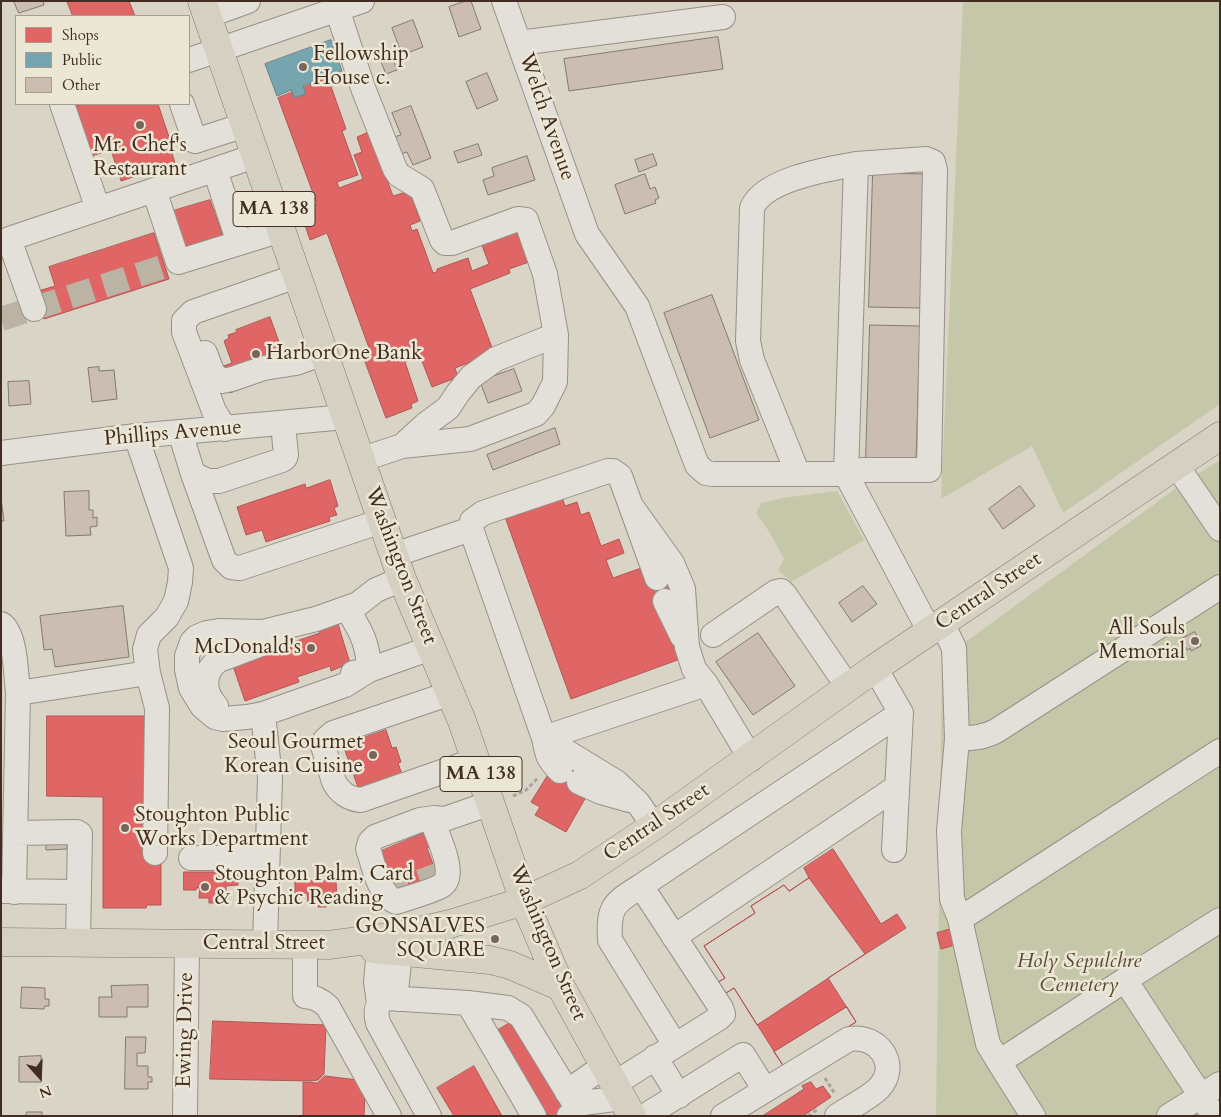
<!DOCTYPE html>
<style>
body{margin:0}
#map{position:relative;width:1221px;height:1117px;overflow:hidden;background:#d9d4c5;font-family:Cardo,serif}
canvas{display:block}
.frame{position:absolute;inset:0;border:2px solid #422d22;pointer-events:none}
.legend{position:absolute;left:15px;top:15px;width:175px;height:90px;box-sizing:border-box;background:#ece6d4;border:1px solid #a89c8d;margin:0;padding:6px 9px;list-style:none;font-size:15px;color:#422d22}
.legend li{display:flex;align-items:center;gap:10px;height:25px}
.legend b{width:25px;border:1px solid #a89c8d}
.north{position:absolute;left:15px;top:1052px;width:50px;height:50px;-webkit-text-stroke:4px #ece6d4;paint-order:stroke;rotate:160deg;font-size:14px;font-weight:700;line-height:20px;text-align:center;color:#422d22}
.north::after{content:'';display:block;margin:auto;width:18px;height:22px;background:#422d22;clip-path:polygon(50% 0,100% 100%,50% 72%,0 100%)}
</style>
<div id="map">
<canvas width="1221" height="1117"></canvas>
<div class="frame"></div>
<ul class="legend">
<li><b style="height:14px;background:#e06666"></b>Shops</li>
<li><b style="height:14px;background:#76a5af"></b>Public</li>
<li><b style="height:14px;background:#cbbdb2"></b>Other</li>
</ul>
<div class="north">N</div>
</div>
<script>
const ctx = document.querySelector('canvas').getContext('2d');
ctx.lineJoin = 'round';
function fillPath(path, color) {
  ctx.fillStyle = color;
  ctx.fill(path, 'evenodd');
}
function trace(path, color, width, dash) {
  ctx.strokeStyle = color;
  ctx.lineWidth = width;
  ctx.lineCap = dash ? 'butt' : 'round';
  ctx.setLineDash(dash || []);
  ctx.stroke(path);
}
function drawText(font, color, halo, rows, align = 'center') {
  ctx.font = font + ' Cardo,serif';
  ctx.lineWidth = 5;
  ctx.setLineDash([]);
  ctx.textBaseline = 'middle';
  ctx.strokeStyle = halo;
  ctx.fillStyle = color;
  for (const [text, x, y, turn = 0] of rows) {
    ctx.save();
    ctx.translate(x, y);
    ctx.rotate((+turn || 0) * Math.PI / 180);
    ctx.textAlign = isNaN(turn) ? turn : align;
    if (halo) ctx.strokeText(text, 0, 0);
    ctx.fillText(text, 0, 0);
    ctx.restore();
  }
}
const green = new Path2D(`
 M963,1H1220V404L1063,513L1032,446L941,499Z
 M1220,460V1116H936L942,659L1182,484Z
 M837,491L864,540L791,582L778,570L784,559L770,533L756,513L761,503L782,498Z`);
const shops = new Path2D(`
 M67,1H129L135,16H73Z
 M328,78L346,129L342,131L358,175L337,182L339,188L363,179L354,155L362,152L357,137L369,132L393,196L410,191L420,221L410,225L412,231L417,229L433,273L437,272V269L468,258L472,271L489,264L480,240L519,226L532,261L509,269L510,273L470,289L494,353L455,368L458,377L432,387L420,356L405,362L418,401L411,404L412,408L386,418L364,359L372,356L327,233L310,240L300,210L317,204L278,98Z
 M77,104H158L173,149L171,150L175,163L121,181L111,150L91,156L75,106H78Z
 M210,200L223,236L184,247L173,211Z
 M154,233L169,279L44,319L35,292L55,286L49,267Z
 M270,317L284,356L255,383L230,393L228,383L221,367L232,363L224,341L229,338L228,335L237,332L236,330Z
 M330,480L338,506L334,508L337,515L329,517L330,521L266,542L262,530L246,535L237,507L305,484L306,488Z
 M562,497L565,506L577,502L581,515L589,512L601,546L619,539L624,553L606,560L613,578L647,566L667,574L675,597L659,603L680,659L571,699L505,517Z
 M338,624L350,663L331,671L330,666L297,677L299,682L245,701L232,663L320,633L319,630Z
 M47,716H147L161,859V905H147L146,908H103V797L47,796Z
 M386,730L392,748L396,747L401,762L398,763L403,777L359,790L343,745Z
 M563,767L581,778L587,795L566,832L535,815L540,807L531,802L549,773Z
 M424,833L429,847L427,848L436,872L429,875L432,884L411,892L407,881L392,887L379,852Z
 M833,849L881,924L897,914L906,928L828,978L856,1022L784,1067L734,988L723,995L715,984L725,978L704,946L755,913L751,906L784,885L789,891L809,878L804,868Z
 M184,872H238V885L226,886V898H218V903H209V898H199L200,888H196V890H184Z
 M809,878L865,954L757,1025L734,988L723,995L715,984L725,978L704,946L755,913L751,906L784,885L789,891Z
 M336,880L337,902L326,903V907H318V903H308L307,893L295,894V882Z
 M951,929L955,945L941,949L937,933Z
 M847,1007L856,1022L784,1067L774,1052Z
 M515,1020L570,1116H547L498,1030Z
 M213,1021L326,1025L324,1074L318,1080L311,1081L210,1079Z
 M474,1066L502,1116H454L437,1088Z
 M325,1076L358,1080L365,1094L364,1116H303V1082L317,1083Z
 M811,1082L816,1089L823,1086L831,1097L803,1116H761L764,1115L804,1089L802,1086Z`);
const public = new Path2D(`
 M331,40L342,71L303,86L306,94L295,98L291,90L277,96L265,64Z`);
const building = new Path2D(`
 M14,1H43L44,5L19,13Z
 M466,1H471L481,29L459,37L449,7Z
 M413,20L423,47L402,55L392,28Z
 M718,37L723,69L569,91L564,59Z
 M390,52L397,70L386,74L379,57Z
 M487,73L498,100L477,109L466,82Z
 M411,106L431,158L413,165L407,152L400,154L394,137L401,135L392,113Z
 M478,144L482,155L458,163L454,152Z
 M653,154L657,165L639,172L635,160Z
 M527,156L535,180L488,195L483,180L494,176L492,168Z
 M873,173L924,174L920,308L869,307Z
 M645,174L650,189L655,187L659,198L655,200L656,203L625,214L615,185Z
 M712,295L759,420L710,438L664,313Z
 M870,325L920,326L916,461L866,460Z
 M99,367V371L114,370L117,399L92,402L88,368Z
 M514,369L522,391L488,403L480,381Z
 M29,381L31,404L9,406L8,382Z
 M555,428L560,444L493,470L487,455Z
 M1020,486L1035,506L1003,529L989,509Z
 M89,491V510H93V518L97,517V526L90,527L91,535L66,536L64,492Z
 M1,498L4,521H1Z
 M863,586L877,604L852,622L839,603Z
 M123,606L129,657L55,667L52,649L44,650L40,616Z
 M1195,632L1201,646L1191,651L1190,648L1187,650L1181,639Z
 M758,633L795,686L753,715L716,662Z
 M67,828V849L46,850L45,829Z
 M148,985V1007H127V1017H99V997H112L111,986Z
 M22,987L45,988V999H49V1006H45L44,1009L21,1008Z
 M126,1037H146L145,1053H137V1066H148V1077H152V1082H148V1089H125Z
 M41,1056V1082H19V1057Z
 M27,1112H42V1116H26Z`);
const minorTunnel = new Path2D(`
 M1,319L178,262
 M388,884L391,888L396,890L449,871`);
const path = new Path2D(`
 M513,796L526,790L538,778
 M825,1078L835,1094
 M808,1116L818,1109`);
const minor = new Path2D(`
 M504,1L587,234L637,306L697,465L706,473L713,474H798
 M337,9L363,88L395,169L399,175L422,189L442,240L445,243H452L518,219L526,220L545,274L556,335L555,382L543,406L536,414L470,439L402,446L360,460
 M207,16L248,1
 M519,43L723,17
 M189,60L362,1
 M62,104L98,209
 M182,104L195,141L245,125
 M856,164L926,159L933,162L935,170L929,470H862L846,474H798L752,360L748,341L752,208C764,179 828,169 856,164L846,474L930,632
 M215,170L239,243
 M154,190L178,262L281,230
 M34,309L9,239L255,156
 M205,353L213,374L222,381L232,379L264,368L296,363L324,353
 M225,429L214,411L184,332V321L193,312L297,276
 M180,432L193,474L224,560L231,567L240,568L382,521
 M136,436L181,568L180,582L176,601L167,617L149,635L145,649L148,673L157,708L155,853
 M402,446L425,425L448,408L458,393L471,377L496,359L556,335
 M1,453L136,436L345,417
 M1177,466L1220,529
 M193,474L208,481H219L282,460L285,458L286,455L283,424
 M631,506L672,563L683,589L687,647L694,669L706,684L751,759
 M471,529L472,521L483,513L608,471H613L620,476L657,578
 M394,555L471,529L544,738C547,755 548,759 560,771
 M402,579L376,590L358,604L316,619L263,632L219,631L207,633L197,637L192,642L187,656V670L191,688L202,706L215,717L223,719L247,717L263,714L345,685L369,670L431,648
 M665,601L682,636
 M347,608C361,632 368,642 369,670L353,673
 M942,623L954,648L957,739L949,831L952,899L960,919
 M1,624C16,633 16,676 18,693
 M713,635L776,592L781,591L785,595L848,687
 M875,668L901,713
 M451,693L333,733L325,740L323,746L334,782C339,792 349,799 361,800L476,760
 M216,706C203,692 202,672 219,660L282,636
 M263,714L270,778L265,944
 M544,738L706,684
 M544,738L616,782L638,803L654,826
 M957,739C971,738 983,738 996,731L1220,587
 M579,782L601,792L629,800
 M443,819L434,818L420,820L375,837L370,842L368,849C374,865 378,894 396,902C410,897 428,893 441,886C458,876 438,837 433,823L491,803
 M15,833L77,832L80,834L78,942
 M191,858H267
 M641,886L901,713L894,850
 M1,891L79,892
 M14,892L18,693L148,673
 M674,937L897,787
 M305,945V996C315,997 321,1000 328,1007L389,1116
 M379,950L376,982L379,1003
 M1125,980L999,1062L988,1044L960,919L1220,751
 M399,999L396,992L400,952
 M468,1003L508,1008L521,1016L576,1106L577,1110L569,1116
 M655,1057L679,1096
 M999,1062L1033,1116
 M614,1084L719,1018L723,1014L721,1008L641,886C614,903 608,906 610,940L675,1045
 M567,1092L604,1066
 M575,1104L622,1098
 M185,1116L187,943
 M429,1116L378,1023C375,1012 376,1003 387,998L468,1003L534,1116
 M645,1116L743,1055L765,1090
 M723,1116L849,1039C879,1034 900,1065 879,1088C869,1098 849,1108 837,1116
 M1169,1116L1220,1084
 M1214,1116L1125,980L1220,920`);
const major = new Path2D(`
 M202,1L402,579L462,721L524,901L561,987L632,1116
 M1,942L328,945L398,936L450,924L524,901L580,875L654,826L875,668L1220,436
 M374,949L490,960L510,965L561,987`);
const markers = [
 [303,67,5,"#77675b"],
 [140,125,5,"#77675b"],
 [256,354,5,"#77675b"],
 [1195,641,5,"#77675b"],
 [311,648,5,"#77675b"],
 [373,755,5,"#77675b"],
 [125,828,5,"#77675b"],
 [205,887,5,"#77675b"],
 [495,939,5,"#77675b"]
];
const shields = [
 [274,209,82],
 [481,774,82]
];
const shieldNames = [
 ["MA 138",274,209],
 ["MA 138",481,774]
];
const poiNames = [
 ["Fellowship",313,55],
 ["House c.",313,79],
 ["Mr. Chef's",140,146,"center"],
 ["Restaurant",140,170,"center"],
 ["HarborOne Bank",266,354],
 ["All Souls",1185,629,"right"],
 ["Memorial",1185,653,"right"],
 ["McDonald's",301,648,"right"],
 ["Seoul Gourmet",363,743,"right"],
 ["Korean Cuisine",363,767,"right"],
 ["Stoughton Public",135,816],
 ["Works Department",135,840],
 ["Stoughton Palm, Card",215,875],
 ["& Psychic Reading",215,899],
 ["GONSALVES",485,927,"right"],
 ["SQUARE",485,951,"right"]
];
const streetNames = [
 ["Welch Avenue",546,117,71],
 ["Phillips Avenue",173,434,-5],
 ["Washington Street",400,566,69],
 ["Central Street",989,592,-34],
 ["Central Street",657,823,-34],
 ["Washington Street",547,943,67],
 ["Central Street",264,944],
 ["Ewing Drive",186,1030,-89]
];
const parkNames = [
 ["Holy Sepulchre",1079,962],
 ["Cemetery",1079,986]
];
fillPath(green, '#c4c8a8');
fillPath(shops, '#e06666');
trace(shops, '#b15552', 1);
fillPath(public, '#76a5af');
trace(public, '#668185', 1);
fillPath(building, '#cbbdb2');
trace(building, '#807a71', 1);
trace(minorTunnel, '#bbb3a4', 24, [24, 12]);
trace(minor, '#969087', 26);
trace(major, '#807a71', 29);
trace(path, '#a8a49d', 3, [4, 2.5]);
trace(minor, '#e2e0d9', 24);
trace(major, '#d6d0c3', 28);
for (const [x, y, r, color] of markers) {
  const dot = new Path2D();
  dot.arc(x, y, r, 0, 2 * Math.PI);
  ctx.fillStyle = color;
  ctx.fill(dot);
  trace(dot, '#ece6d4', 2);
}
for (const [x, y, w] of shields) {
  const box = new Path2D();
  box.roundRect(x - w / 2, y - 17.5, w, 35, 4);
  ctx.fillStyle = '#ece6d4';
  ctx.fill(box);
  trace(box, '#422d22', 1);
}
drawText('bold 20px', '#422d22', null, shieldNames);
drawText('21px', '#422d22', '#ece6d4', poiNames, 'left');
drawText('21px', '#422d22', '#ece6d4', streetNames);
drawText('italic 21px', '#594a38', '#ece6d4', parkNames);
</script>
